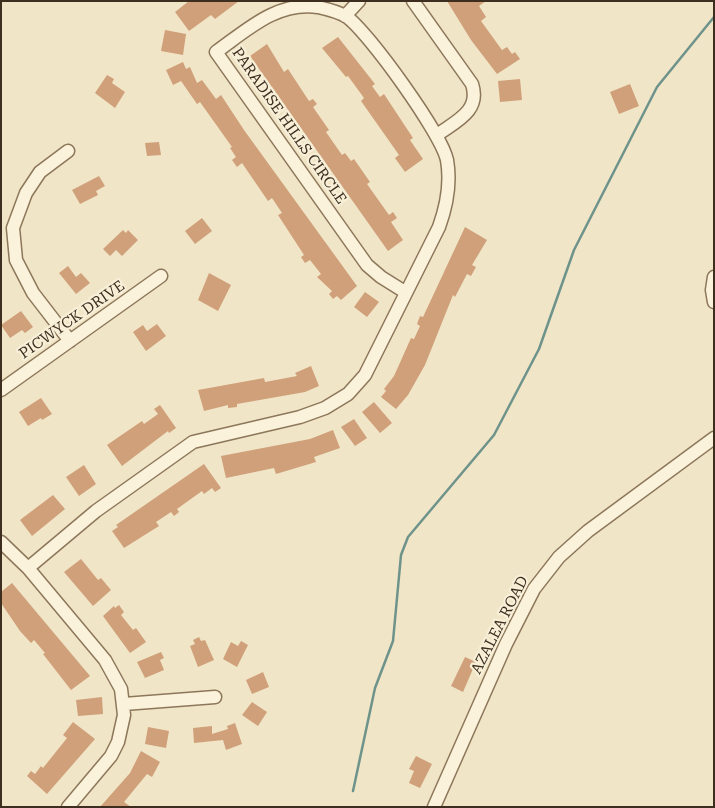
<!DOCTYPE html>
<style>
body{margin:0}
#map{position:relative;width:715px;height:808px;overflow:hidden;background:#f0e5c6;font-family:"Roboto Serif",serif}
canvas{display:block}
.frame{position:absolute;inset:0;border:2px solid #3d2e1f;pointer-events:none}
</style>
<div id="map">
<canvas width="715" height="808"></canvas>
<div class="frame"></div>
</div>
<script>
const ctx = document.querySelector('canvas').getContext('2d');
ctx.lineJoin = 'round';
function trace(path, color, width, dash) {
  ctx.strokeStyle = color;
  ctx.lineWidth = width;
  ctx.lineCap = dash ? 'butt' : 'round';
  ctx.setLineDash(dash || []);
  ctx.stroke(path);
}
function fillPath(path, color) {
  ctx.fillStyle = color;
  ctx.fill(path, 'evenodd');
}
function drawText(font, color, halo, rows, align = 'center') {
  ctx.font = font + ' "Roboto Serif",serif';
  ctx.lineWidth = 4.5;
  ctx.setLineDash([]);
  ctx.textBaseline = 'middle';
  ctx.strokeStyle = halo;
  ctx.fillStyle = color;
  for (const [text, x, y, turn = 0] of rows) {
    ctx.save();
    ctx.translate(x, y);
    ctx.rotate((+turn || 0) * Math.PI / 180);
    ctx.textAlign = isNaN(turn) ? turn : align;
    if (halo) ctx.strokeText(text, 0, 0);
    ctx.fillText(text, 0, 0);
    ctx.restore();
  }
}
const stream = new Path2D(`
 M353,791L375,688L393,641L401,555L408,537L494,435L539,349L574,250L657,87L714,17`);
const building = new Path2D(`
 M189,1H239L215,19L211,15L189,31L175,12Z
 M447,1H486L479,6L486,17L481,21L502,50L507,47L512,54L515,52L520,59L497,74L471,40Z
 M165,30L186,34L183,55L161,51Z
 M338,37L375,84L372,86L380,97L384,94L413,138L410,140L423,159L405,172L395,158L399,155L361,101L364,98L348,76L346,77L322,48Z
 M267,44L284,72L288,69L309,101L313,99L317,104L313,107L329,130L326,132L342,155L345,153L351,161L354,159L370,182L367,184L389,215L393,212L397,218L391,222L403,240L388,251L250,56Z
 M183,62L186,69L190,67L197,83L202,80L216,99L221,95L244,130L357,286L341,300L337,296L333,299L329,294L332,291L317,277L321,274L310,260L305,263L301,257L304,255L278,215L282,213L272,198L268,201L242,163L237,167L232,160L236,157L230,148L232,147L200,102L197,104L181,81L173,85L166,70Z
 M107,75L114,79L112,83L125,92L115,108L95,93Z
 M520,79L522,100L500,102L498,81Z
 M630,84L639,106L619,114L610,92Z
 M159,142L161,155L147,156L145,143Z
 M99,176L105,186L96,191L98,195L80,204L72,190Z
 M202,218L212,231L195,244L185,231Z
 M465,227L487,240L472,265L476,267L471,276L467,274L455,297L453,295L425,365L408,395L396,409L381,397L386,391L384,389L394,376L411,338L414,339L420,326L417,324L420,316L423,317Z
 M123,230L126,233L128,230L138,240L122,256L116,250L110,256L103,249Z
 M68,266L76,277L81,273L90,283L76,294L59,273Z
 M209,273L231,285L218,311L198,300Z
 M365,292L379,302L367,317L354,307Z
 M21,311L33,327L25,333L22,330L10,338L1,325Z
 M157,324L166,336L146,351L133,332L143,325L147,331Z
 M311,366L319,386L305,392L237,404V407L228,408V405L204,411L198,390L264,378L265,382L297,376L295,373Z
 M41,398L52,414L42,420L41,418L28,426L19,412Z
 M374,402L392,423L380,433L362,412Z
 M160,405L176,428L169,433L168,431L122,466L107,445L142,421L144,424L158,414L154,409Z
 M354,419L367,438L355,446L341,427Z
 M333,430L340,448L314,457L316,462L276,474L274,468L226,478L221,456L310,439Z
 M204,464L221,488L215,492L212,488L204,494L202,491L177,509L179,512L174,516L171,512L156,522L159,526L124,548L112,531L118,527L116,525Z
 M84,465L96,484L79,496L66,477Z
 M53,495L65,509L32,536L20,520Z
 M81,559L98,580L101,578L111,590L93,606L64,572Z
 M12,583L90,676L71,690L43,654L45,653L34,640L31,643L20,631L1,603V592Z
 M119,605L124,612L121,615L133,630L136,628L146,642L130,653L103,616L114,606L115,608Z
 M199,637L201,641L205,640L214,660L198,667L190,646L195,644L193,640Z
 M241,641L248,645L237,667L223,659L231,642L238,646Z
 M161,652L164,658L160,660L164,670L145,678L137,662Z
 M465,657L476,662L463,692L451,686Z
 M263,672L269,687L252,694L246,680Z
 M102,697L103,714L78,716L76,700Z
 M252,702L267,712L258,726L242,715Z
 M73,722L95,739L47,794L27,776L31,771L35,774L41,766L43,768L67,738L63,735Z
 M235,723L242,744L226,750L223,740L194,743L193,728L212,726V734L228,729L227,726Z
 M148,727L169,731L166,748L145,744Z
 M141,751L160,762L152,777L147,774L124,802L131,807H100L130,773Z
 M416,756L432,764L420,788L409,783L414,771L409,769Z`);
const minor = new Path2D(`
 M413,1L472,84C481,111 456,121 437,135
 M345,16L359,1
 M68,151L40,172L26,193L13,228L16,260L33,293L70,341
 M714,277L712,290L714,302
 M1,390L161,276
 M1,542L28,568L105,660L121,689L124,715L118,742L111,756L68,807
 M28,568L96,511L193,442L300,417L325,408L348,394L365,375L439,227C447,205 451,183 447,160C441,133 369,33 347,17C339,12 327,9 318,7C277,1 247,30 216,52L367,265L381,277L405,292
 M124,704L215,697
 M434,807L506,644L534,589L559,557L588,531L714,438`);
const streetNames = [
 ["PARADISE HILLS CIRCLE",289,126,55],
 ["PICWYCK DRIVE",72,320,-35],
 ["AZALEA ROAD",500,625,-63]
];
trace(stream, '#6e938b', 2.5);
fillPath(building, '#d0a07b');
trace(minor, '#8d775b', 15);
trace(minor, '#faf2db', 12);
drawText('15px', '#3d2e1f', '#f7efd7', streetNames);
</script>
